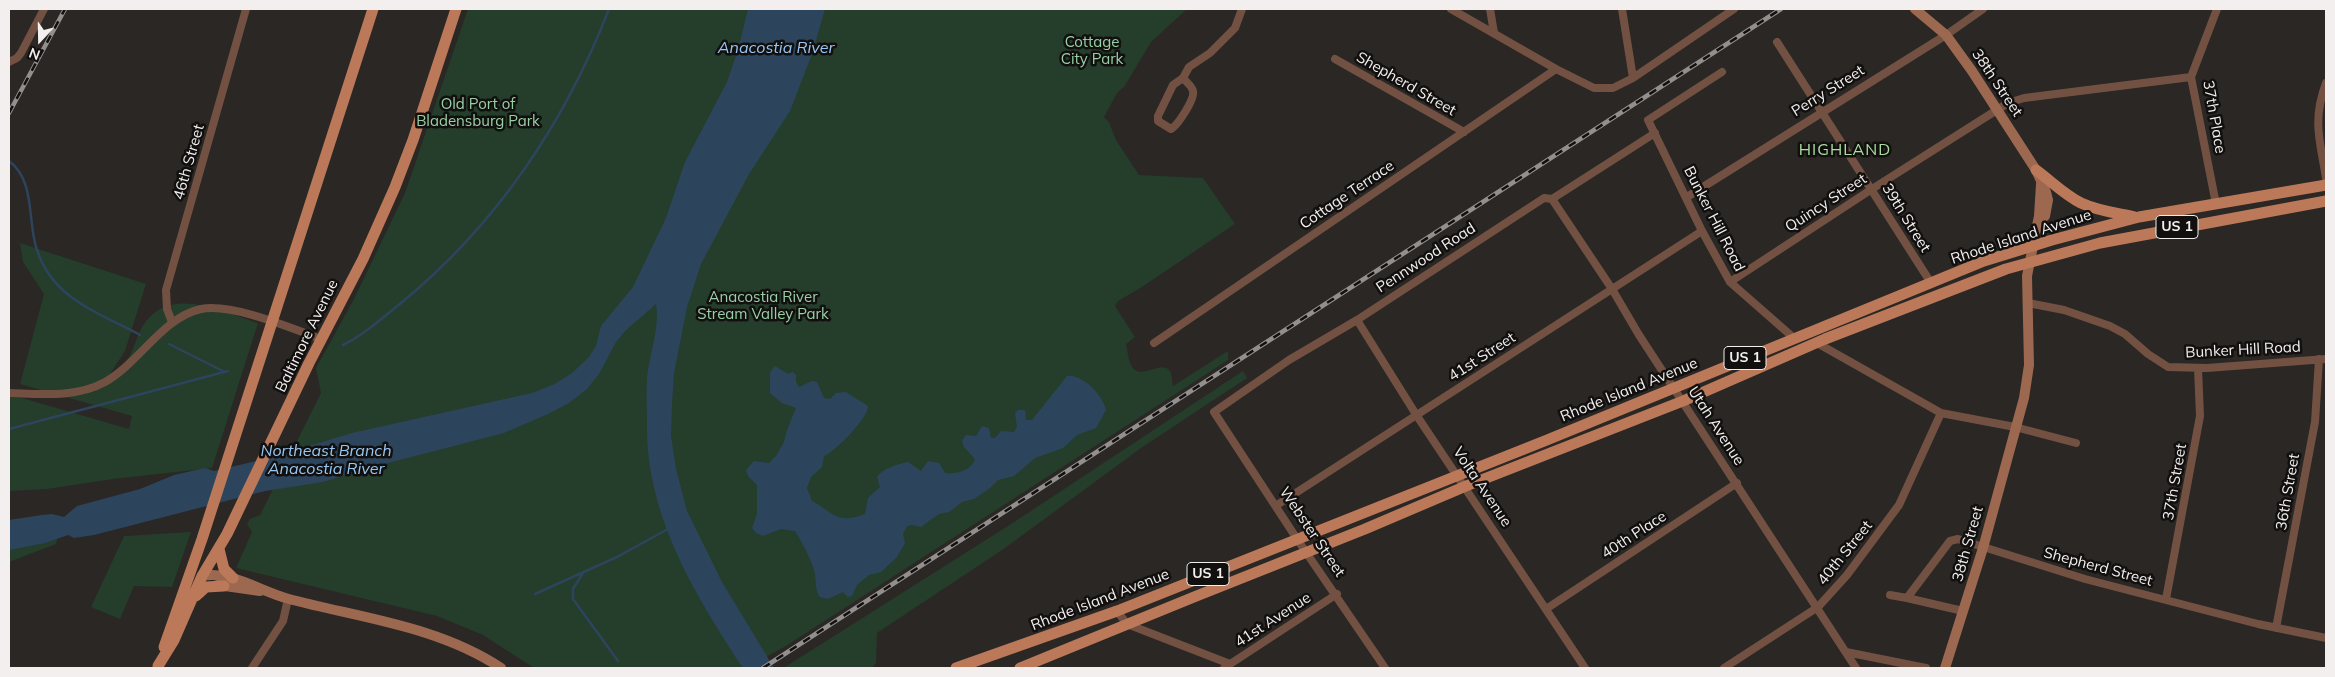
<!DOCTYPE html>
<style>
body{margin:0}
#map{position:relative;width:2335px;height:677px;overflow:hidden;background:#2a2724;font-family:Mulish,sans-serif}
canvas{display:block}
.frame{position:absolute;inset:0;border:10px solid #f2efee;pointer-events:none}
.north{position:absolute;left:15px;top:15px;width:50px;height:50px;-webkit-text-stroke:4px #12100f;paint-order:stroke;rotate:201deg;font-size:14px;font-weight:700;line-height:20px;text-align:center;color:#f2efee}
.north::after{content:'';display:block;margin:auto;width:18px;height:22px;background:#f2efee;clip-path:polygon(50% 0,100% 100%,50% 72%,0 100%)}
</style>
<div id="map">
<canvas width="2335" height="677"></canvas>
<div class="frame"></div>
<div class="north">N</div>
</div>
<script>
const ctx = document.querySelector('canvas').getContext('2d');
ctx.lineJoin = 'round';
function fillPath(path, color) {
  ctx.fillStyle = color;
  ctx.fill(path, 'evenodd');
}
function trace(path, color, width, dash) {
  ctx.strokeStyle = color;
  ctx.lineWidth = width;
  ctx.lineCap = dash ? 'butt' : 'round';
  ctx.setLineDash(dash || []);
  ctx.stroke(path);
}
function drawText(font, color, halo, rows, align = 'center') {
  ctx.font = font + ' Mulish,sans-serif';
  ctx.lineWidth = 5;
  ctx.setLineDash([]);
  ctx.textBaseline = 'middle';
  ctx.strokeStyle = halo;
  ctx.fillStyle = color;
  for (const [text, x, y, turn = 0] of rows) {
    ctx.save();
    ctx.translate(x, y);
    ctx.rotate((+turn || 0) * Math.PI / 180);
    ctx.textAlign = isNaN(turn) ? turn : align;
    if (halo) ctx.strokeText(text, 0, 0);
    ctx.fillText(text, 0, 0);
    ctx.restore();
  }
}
const green = new Path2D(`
 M468,9H1187L1151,42L1124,87L1117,93L1104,117L1109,122L1116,140L1139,175L1203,178L1235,224L1142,287L1118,301L1115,306L1135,337L1126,344C1128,351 1128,365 1135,370C1145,377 1162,360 1170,371C1172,374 1172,382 1173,386L1228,351V360L786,646L746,668H534L483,635L437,616L236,568L252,532L247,524L250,519L260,515L321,393L316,368L354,299L405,193Z
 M20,243L146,284L125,351L110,374C133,360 130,353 140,331C165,282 220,311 258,323L212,468L113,479L47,489L9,491V397L22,398L129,429L132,416L20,384L44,294L23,262Z
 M1243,371L1247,378L1141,448L1005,548L877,633L876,663L872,668L785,667L1011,524Z
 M9,520L61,527L56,544L9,562Z
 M191,532L172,587L134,586L120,619L91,607L124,536Z`);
const water = new Path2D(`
 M748,9H825L812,54L790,111L749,174L701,264L687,307L674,373L672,403L671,436L676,469L687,511L722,582L774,668H743C694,593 645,514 647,421C647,407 646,393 647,379C649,355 660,329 656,304L626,330L616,342L599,374L587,389L569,403L548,414L504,433L361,470L323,482L265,491L94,535L74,538L68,535L45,543L9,550V520L42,515L52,514L64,517L77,506L140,489L174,475L205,468L214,471L273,457L352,433L532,393L555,384L572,373L589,357L596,346L601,326L633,287L666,218L685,162L727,82L738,50Z
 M775,366L788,374L793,372L796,375V382L799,387L812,381L817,382L824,398L830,399L836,393L846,392L868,406C869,417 835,452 824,456L822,467L811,477L807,488L812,501C833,512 836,525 865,514L868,498L880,487L877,477C883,468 898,464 908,462L921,471L928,461L939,463L945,473C957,474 971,471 975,459L964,447L962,441L966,435L976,436L982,426L989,428L991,438H995L1001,431L1014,432L1017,427L1015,413L1018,410H1025L1026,420H1032L1067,376C1083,374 1103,396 1106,410L1096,428L1077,435L1063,448L1035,458L1014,476L998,480L990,488L974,499L962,502L949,512L939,514L921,527L912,525L907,526L903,534L905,543L897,557L881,572L869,575L857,585L852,596L848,597L843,592L828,599L820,597C814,589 817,580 814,570C811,559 801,540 795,531L781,529L763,536L756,533L752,528L757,514V485L748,476L746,470L754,461L769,463L776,456L784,442L787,430L796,408L782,403L770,393V372Z`);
const stream = new Path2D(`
 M9,161C36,181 27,222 37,250C40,259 45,269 51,277C71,305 111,319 140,335
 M169,344L223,371
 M343,345C364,335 382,318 401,303C496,225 565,123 609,9
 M9,429L228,371
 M583,573L573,589V599L618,661
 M535,594L617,557L668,529`);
const street = new Path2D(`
 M1451,9L1556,69L1594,88H1613L1633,78L1734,9
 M1490,9L1494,33
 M1622,9L1633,78
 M1777,42L1931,283
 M1335,59L1464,132
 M9,62L17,58L21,53L44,9
 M1722,72L1648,120L1702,231L1730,282L1795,339
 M1183,78C1186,82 1192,86 1193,91C1195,99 1178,125 1171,129L1158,121V116L1173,85L1183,78L1189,67L1210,53L1235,28L1242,9
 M2326,83C2312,121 2320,140 2326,178
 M1687,197L1946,35L1983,9
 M1552,199L1612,289L1639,335L1856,668
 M2216,204L2191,77L2217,9
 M1730,282L1872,189L2008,103L2024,98L2191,77
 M2028,303L2064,310L2110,326L2125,334L2148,354L2168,367L2207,368L2326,359
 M1357,320L1417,416L1585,668
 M172,322L167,309L166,290L246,9
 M1154,343L1556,69
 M1817,343L1941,413L2015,427L2076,443
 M9,393C41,394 76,398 105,382C139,363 163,317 201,309C232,303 291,328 321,339
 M1277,505L1702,231
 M1890,595L1907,598L1950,541L1958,539L2085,579L2258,624L2326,638
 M1907,598L1963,611
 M2166,599L2200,416L2198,368
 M1546,609L1737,483
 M1117,611L1127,624L1230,664
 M2276,628L2315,422L2319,359
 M1846,652L1926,668
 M252,668L283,621L288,599
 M1224,668L1337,594
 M1385,668L1297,539L1214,412L1289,360L1357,320L1544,198L1552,199L1655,133
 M1724,668L1818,607L1847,575L1899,505L1941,413`);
const secondary = new Path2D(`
 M1915,9L1946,35L1972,71L2036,170L2046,192L2048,200L2045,216
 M202,576C231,570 261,592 289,599C360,618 438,626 501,668
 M218,585L260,591
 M1945,668L1983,548L2024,398L2029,365L2027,276L2039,216L2041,184`);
const primary = new Path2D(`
 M2036,170C2051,181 2065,195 2081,203C2098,211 2117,213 2135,217
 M219,549L224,569L233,578
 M196,596L206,587L224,586
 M164,647L202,539L373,9
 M158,666L174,640L202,576L227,534L309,363L363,259L395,187L413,140L456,9
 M956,668L1117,611L1547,440L1984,261L2052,240L2139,217L2326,185
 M1020,668L1194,597L1365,529L1466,486L1683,401L1825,339L2006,269L2100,243L2326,201`);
const rail = new Path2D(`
 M9,113L65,9
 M763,668L1781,9`);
const shields = [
 [2177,227,42],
 [1745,358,42],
 [1208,574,42]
];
const shieldNames = [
 ["US 1",2177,227],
 ["US 1",1745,358],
 ["US 1",1208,574]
];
const parkNames = [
 ["Cottage",1092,42],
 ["City Park",1092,59],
 ["Old Port of",478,104],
 ["Bladensburg Park",478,121],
 ["Anacostia River",763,297],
 ["Stream Valley Park",763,314]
];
const streetNames = [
 ["38th Street",1997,83,56],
 ["Shepherd Street",1406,84,30],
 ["Perry Street",1828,91,-32],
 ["37th Place",2214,117,80],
 ["46th Street",189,162,-74],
 ["Cottage Terrace",1347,195,-34],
 ["Quincy Street",1826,203,-33],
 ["39th Street",1906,218,58],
 ["Bunker Hill Road",1714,219,63],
 ["Rhode Island Avenue",2021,237,-18],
 ["Pennwood Road",1426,258,-33],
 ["Baltimore Avenue",307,336,-64],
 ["Bunker Hill Road",2243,350,-3],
 ["41st Street",1482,357,-33],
 ["Rhode Island Avenue",1629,390,-22],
 ["Utah Avenue",1716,426,57],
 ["37th Street",2175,482,-80],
 ["Volta Avenue",1482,487,56],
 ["36th Street",2288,492,-80],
 ["Webster Street",1312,532,56],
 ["40th Place",1634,535,-33],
 ["38th Street",1968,544,-74],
 ["40th Street",1845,553,-51],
 ["Shepherd Street",2098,567,15],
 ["Rhode Island Avenue",1100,600,-21],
 ["41st Avenue",1273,620,-33]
];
const waterNames = [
 ["Anacostia River",776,48],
 ["Northeast Branch",326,451],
 ["Anacostia River",326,469]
];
const neighbourhoodNames = [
 ["HIGHLAND",1845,150]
];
fillPath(green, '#253d2b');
fillPath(water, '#2c455d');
trace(stream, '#2c455d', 2.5);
trace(street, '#725142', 8);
trace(secondary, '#9c684f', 10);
trace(primary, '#bc7959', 11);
trace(rail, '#928f8d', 4.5);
trace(rail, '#12100f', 2.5, [8]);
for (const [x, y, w] of shields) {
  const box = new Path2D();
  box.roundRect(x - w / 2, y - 11.5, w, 23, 4);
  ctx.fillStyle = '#12100f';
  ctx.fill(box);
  trace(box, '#f2efee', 1);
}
drawText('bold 14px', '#f2efee', null, shieldNames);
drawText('15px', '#98d0a6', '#12100f', parkNames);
drawText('15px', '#f2efee', '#12100f', streetNames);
drawText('italic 16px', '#98c7f5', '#12100f', waterNames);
ctx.letterSpacing = '1px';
drawText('16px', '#abdfa1', '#12100f', neighbourhoodNames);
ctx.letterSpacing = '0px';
</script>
